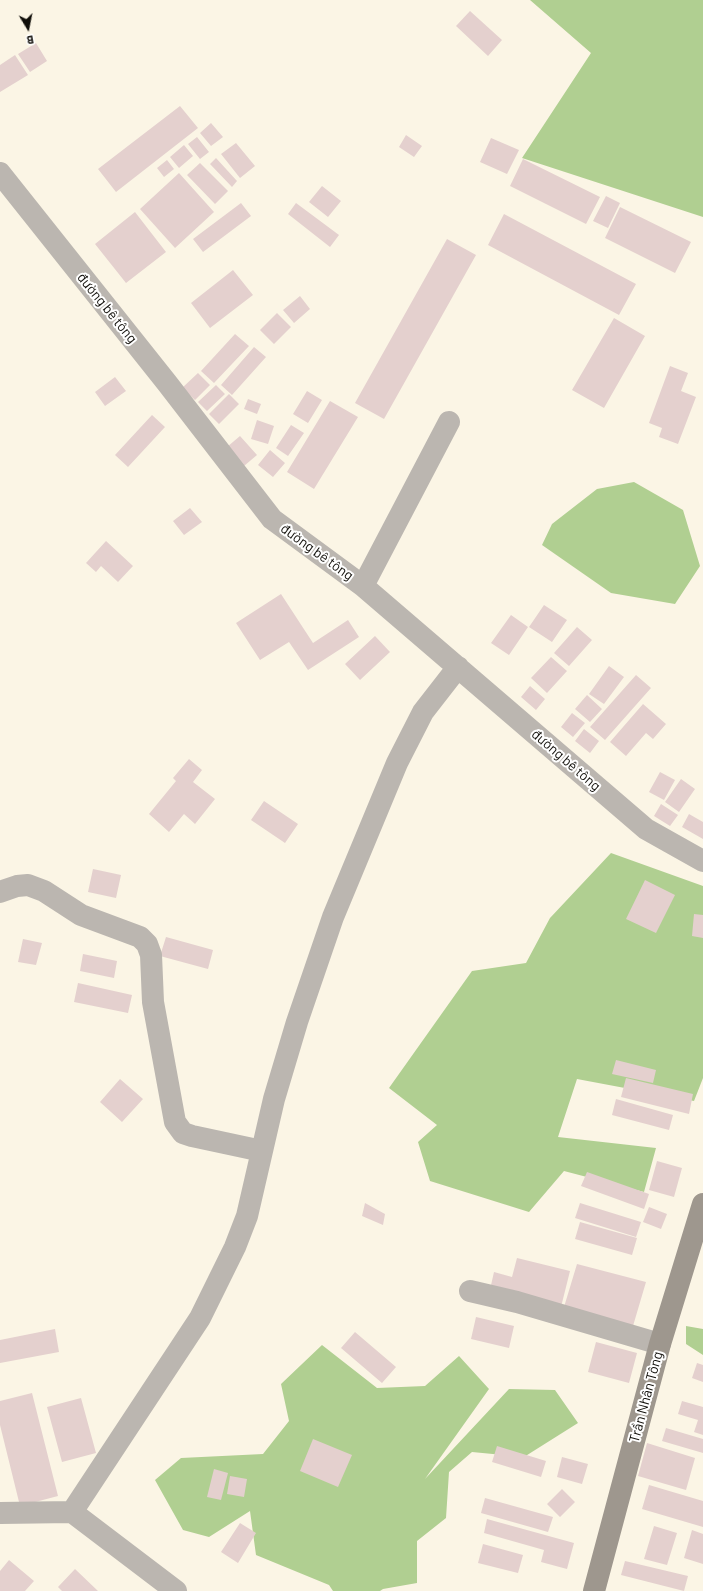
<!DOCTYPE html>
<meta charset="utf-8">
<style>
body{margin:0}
#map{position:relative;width:703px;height:1591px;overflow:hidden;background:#fbf5e5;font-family:Barlow,sans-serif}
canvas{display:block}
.north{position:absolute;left:8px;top:8px;width:40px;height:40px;-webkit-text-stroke:3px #fff;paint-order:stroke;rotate:170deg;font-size:11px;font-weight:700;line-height:16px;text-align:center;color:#100e09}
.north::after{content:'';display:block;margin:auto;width:14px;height:18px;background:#100e09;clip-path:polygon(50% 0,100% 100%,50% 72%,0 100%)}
</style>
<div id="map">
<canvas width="703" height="1591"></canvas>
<div class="north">B</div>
</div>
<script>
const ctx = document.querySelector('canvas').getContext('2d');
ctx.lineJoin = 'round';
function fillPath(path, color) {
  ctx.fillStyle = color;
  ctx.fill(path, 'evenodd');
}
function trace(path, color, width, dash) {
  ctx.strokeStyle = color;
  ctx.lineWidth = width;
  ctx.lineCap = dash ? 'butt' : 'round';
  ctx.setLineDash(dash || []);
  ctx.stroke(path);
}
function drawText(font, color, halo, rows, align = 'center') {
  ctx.font = font + ' Barlow,sans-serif';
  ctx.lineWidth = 4;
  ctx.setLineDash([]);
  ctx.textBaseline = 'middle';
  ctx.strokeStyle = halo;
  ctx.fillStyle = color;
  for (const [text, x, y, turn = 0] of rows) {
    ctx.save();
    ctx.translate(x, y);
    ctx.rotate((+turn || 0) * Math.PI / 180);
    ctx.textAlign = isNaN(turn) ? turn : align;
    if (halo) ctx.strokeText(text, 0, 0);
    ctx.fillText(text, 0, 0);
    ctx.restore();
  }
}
const green = new Path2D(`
 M530,0H703V217L522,158L591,53Z
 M634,482L683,510L700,566L675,604L611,593L542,545L552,524L597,489Z
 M611,853L703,886V1078L694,1101L577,1079L558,1137L656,1148L644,1192L564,1171L529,1212L430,1181L418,1142L437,1125L389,1088L472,971L526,963L550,918Z
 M686,1326L703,1329V1355L686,1344Z
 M322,1345L377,1388L425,1386L459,1356L489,1389L425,1479L509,1389L555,1390L578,1423L524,1457L472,1452L449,1472L446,1518L417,1541V1583L383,1589L380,1591H333L329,1585L256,1555L250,1511L209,1537L183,1530L155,1480L181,1458L263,1454L289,1421L281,1384Z`);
const building = new Path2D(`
 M470,11L502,40L488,56L456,26Z
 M36,43L47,61L30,72L18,54Z
 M15,55L28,75L0,92V65Z
 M180,106L198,128L116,192L98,169Z
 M211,123L223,137L211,146L200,133Z
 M406,135L422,146L414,157L399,147Z
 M197,137L209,152L200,159L188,144Z
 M491,138L519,150L507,174L480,162Z
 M236,143L255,166L240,178L221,154Z
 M184,145L193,156L179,168L170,157Z
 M216,158L237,181L232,187L210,164Z
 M523,159L600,197L586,224L510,186Z
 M167,160L174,169L164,177L157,168Z
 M200,163L228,191L215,204L187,175Z
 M179,173L214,212L175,248L140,209Z
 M322,186L341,201L328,217L309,202Z
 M606,196L620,203L608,228L593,221Z
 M241,203L251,216L203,252L193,239Z
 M296,203L339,235L330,247L288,214Z
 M620,207L691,242L675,273L605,238Z
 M135,212L166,252L126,283L95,244Z
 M504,214L636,284L619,315L488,245Z
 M447,239L476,255L384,419L355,403Z
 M233,270L253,295L210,328L191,303Z
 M300,296L310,309L294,323L283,310Z
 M277,313L291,327L274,344L260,330Z
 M614,318L645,336L604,408L572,390Z
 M235,334L249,346L214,383L201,371Z
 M254,347L266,357L232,395L221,385Z
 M670,366L688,373L681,391L696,397L678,444L659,437L662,428L649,423Z
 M198,373L210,385L195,400L182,388Z
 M115,377L126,391L105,406L95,392Z
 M216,385L225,394L207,411L198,402Z
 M307,391L322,400L308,423L293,414Z
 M229,394L239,404L219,424L209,414Z
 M248,399L261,404L257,414L244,409Z
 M330,401L358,417L314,489L287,472Z
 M152,415L165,427L128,467L115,455Z
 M257,420L274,426L268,444L251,439Z
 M291,425L304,433L288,456L276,448Z
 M240,436L257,455L244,466L227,447Z
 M270,450L285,463L273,477L258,465Z
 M190,508L202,522L184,535L173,521Z
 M106,541L133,566L118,582L101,566L96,572L86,563Z
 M281,594L313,643L348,620L359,637L308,670L289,642L260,660L236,623Z
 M544,605L567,620L552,642L529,627Z
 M511,615L528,627L509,655L491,643Z
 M577,627L592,640L569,666L554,653Z
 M375,636L390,652L360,680L345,664Z
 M551,657L567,671L547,693L531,678Z
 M609,666L624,677L604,704L589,694Z
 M636,675L651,688L605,740L590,727Z
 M530,686L545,699L536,710L521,697Z
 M587,695L602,709L590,722L575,709Z
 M643,704L666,724L653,739L646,733L626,756L610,742Z
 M572,713L585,723L573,737L561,727Z
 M584,729L599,741L590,753L575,741Z
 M189,759L202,770L193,782L215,799L195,824L184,814L169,832L149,814L176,781L173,778Z
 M660,772L675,780L664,800L649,792Z
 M681,779L695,789L679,812L665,802Z
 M264,801L298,824L285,843L251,820Z
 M661,804L678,815L670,826L654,816Z
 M689,814L703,822V839L682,827Z
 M93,869L121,875L116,898L88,892Z
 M645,880L675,895L656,933L626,919Z
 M694,914L703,915V938L692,936Z
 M166,937L213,950L208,969L160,956Z
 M23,939L42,943L36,965L18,962Z
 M83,954L117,961L114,978L80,971Z
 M78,983L132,995L128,1013L74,1002Z
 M616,1060L656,1070L653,1083L612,1074Z
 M626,1078L693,1094L689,1114L621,1097Z
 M120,1079L143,1099L122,1122L100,1102Z
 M616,1099L673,1115L669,1130L612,1115Z
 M657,1161L682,1168L674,1197L649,1190Z
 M587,1172L649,1194L644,1209L581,1186Z
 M365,1203L385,1214L383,1225L362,1216Z
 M580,1203L641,1222L636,1237L575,1218Z
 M649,1207L667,1214L661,1229L643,1222Z
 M580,1222L637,1238L632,1255L575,1239Z
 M517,1258L570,1271L560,1311L489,1294L494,1272L512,1277Z
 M577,1264L646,1282L633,1326L564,1307Z
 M476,1317L514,1326L509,1348L471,1339Z
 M55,1329L59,1352L0,1363V1340Z
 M355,1332L396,1367L382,1383L341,1348Z
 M596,1342L637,1353L629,1383L588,1372Z
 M697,1363L703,1365V1382L692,1378Z
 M32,1393L58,1496L20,1506L0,1425V1401Z
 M81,1398L96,1453L62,1462L47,1407Z
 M682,1401L703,1407V1435L694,1432L698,1420L678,1414Z
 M666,1428L703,1439V1453L662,1441Z
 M313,1439L352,1455L338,1487L300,1471Z
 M647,1443L695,1458L686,1490L638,1476Z
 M497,1446L546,1461L541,1477L492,1462Z
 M562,1457L588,1464L582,1484L557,1477Z
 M214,1469L228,1473L221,1500L207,1497Z
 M230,1476L247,1479L244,1497L227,1494Z
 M649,1485L703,1501V1527L642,1509Z
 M562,1489L575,1502L560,1517L547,1504Z
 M485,1498L553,1517L548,1532L481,1513Z
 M487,1519L574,1543L567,1569L541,1562L544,1550L484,1533Z
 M240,1523L256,1533L238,1563L221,1552Z
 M654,1526L677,1533L667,1565L644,1559Z
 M692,1530L703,1534V1564L684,1558Z
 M483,1544L523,1555L518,1573L478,1563Z
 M9,1560L34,1581L25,1591H0V1571Z
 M625,1561L688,1576L684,1591L621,1575Z
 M75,1569L98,1591H62L58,1587Z`);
const street = new Path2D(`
 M0,173L167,383L272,519L363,586L646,829L703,861
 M363,586L449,422
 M0,892L17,886L28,885L44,891L81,915L140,937L147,944L151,955L153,1002L175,1122L183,1133L192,1136L262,1151
 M470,1291L517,1302L660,1344
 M72,1512L200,1318L235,1247L247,1216L274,1099L297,1022L333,917L397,763L423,712L458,667
 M0,1513L72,1512L176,1591`);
const secondary = new Path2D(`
 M594,1591L660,1344L703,1204`);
const streetNames = [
 ["đường bê tông",107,308,51],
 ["đường bê tông",317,552,36],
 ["đường bê tông",566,760,41],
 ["Trần Nhân Tông",646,1397,-75]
];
fillPath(green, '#b0cf91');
fillPath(building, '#e4d0ce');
trace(street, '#bbb6b0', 22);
trace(secondary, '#9e978e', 22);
drawText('14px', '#100e09', '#fff', streetNames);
</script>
